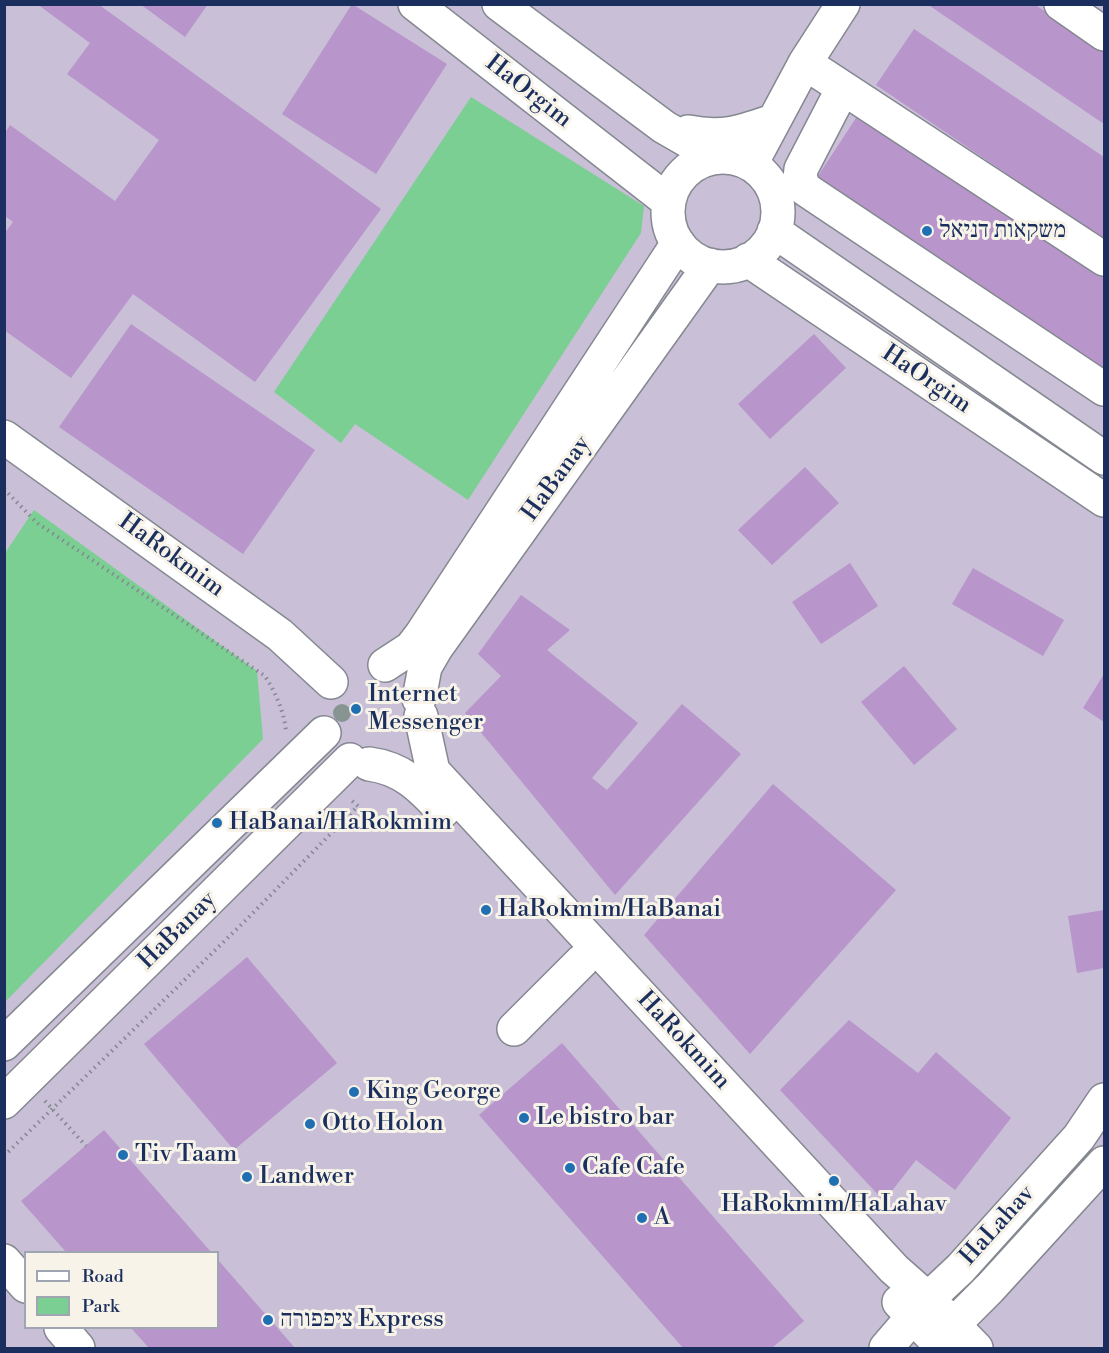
<!DOCTYPE html>
<meta charset="utf-8">
<style>
body{margin:0}
#map{position:relative;width:1109px;height:1353px;overflow:hidden;background:#eee1c2;font-family:"Libre Bodoni",serif}
canvas{display:block}
.frame{position:absolute;inset:0;border:6px solid #1b2f5e;pointer-events:none}
.legend{position:absolute;left:24px;top:1251px;width:195px;height:78px;box-sizing:border-box;background:#f7f3e8;border:2px solid #9fa5b1;margin:0;padding:8px 10px;list-style:none;font-size:18px;color:#1b2f5e}
.legend li{display:flex;align-items:center;gap:12px;height:30px}
.legend b{width:30px;border:2px solid #9fa5b1}
</style>
<div id="map">
<canvas width="1109" height="1353"></canvas>
<div class="frame"></div>
<ul class="legend">
<li><b style="height:8px;background:#fff"></b>Road</li>
<li><b style="height:16px;background:#7bcf92"></b>Park</li>
</ul>
</div>
<script>
const ctx = document.querySelector('canvas').getContext('2d');
ctx.lineJoin = 'round';
function fillPath(path, color) {
  ctx.fillStyle = color;
  ctx.fill(path, 'evenodd');
}
function trace(path, color, width, dash) {
  ctx.strokeStyle = color;
  ctx.lineWidth = width;
  ctx.lineCap = dash ? 'butt' : 'round';
  ctx.setLineDash(dash || []);
  ctx.stroke(path);
}
function drawText(font, color, halo, rows, align = 'center') {
  ctx.font = font + ' "Libre Bodoni","Frank Ruhl Libre",serif';
  ctx.lineWidth = 6;
  ctx.setLineDash([]);
  ctx.textBaseline = 'middle';
  ctx.strokeStyle = halo;
  ctx.fillStyle = color;
  for (const [text, x, y, turn = 0] of rows) {
    ctx.save();
    ctx.translate(x, y);
    ctx.rotate((+turn || 0) * Math.PI / 180);
    ctx.textAlign = isNaN(turn) ? turn : align;
    if (halo) ctx.strokeText(text, 0, 0);
    ctx.fillText(text, 0, 0);
    ctx.restore();
  }
}
const industrial = new Path2D(`
 M5,5H1104V1348H5ZM26,1252H218V1328H26Z`);
const green = new Path2D(`
 M471,97L644,206L641,233L468,500L355,424L341,443L274,392Z
 M34,510L257,671L263,739L5,1002V553Z`);
const building = new Path2D(`
 M37,4H98L381,209L255,382L133,294L71,378L4,330V234L13,222L5,216V133L10,125L115,201L159,140L67,74L90,43Z
 M140,4H208L185,37Z
 M352,4L447,64L376,174L282,114Z
 M927,4H1034L1104,52V124Z
 M914,29L1104,157V240L876,85Z
 M858,115L1104,278V371L816,179Z
 M131,324L315,450L243,554L59,427Z
 M814,334L846,368L770,439L738,404Z
 M805,467L839,503L772,565L738,530Z
 M850,563L878,606L821,644L792,602Z
 M973,568L1064,620L1043,656L952,604Z
 M521,595L570,630L547,650L638,723L592,778L607,790L682,704L741,754L615,895L465,713L501,676L478,654Z
 M904,666L957,729L914,765L861,702Z
 M1104,674V722L1083,708Z
 M773,784L896,890L750,1054L644,935Z
 M1104,910V968L1077,973L1068,916Z
 M247,957L337,1063L234,1150L144,1044Z
 M849,1020L918,1073L936,1052L1011,1118L955,1190L916,1160L884,1201L780,1090Z
 M562,1043L804,1321L772,1348H683L479,1115Z
 M104,1130L211,1252H66L21,1201Z
 M218,1260L295,1348H149L131,1328H218Z`);
const path = new Path2D(`
 M4,489L37,523L265,676C276,694 283,709 286,730
 M45,1101L86,1146
 M4,1156L244,922L358,806L349,798`);
const minor = new Path2D(`
 M415,4L669,202
 M499,4L664,127L716,157
 M1061,4L1104,34
 M805,63L1104,259
 M843,88L801,169L800,178L805,189L1104,389
 M688,132C723,139 741,132 773,121
 M668 212a55 55 0 1 1 110 0a55 55 0 1 1-110 0Z
 M751,164L805,63L843,4
 M774,231L1104,458
 M748,260L1104,500
 M4,437L280,635L331,682
 M385,665L411,648L421,635L678,243
 M419,699L425,667L436,648L710,265
 M421,716L433,771L894,1269L928,1299L976,1348
 M369,764C402,768 421,787 443,811
 M514,1029L582,961
 M4,1044L324,733
 M4,1102L350,760
 M4,1261L26,1286
 M899,1302L943,1348
 M61,1328L78,1348
 M937,1341L990,1288L1104,1163
 M886,1348L928,1299L960,1269L1079,1137L1104,1100`);
const trees = [
 [342,713]
];
const markers = [
 [927,231,6,"#1f6fb2"],
 [356,709,6,"#1f6fb2"],
 [217,823,6,"#1f6fb2"],
 [486,910,6,"#1f6fb2"],
 [354,1092,6,"#1f6fb2"],
 [524,1118,6,"#1f6fb2"],
 [310,1124,6,"#1f6fb2"],
 [123,1155,6,"#1f6fb2"],
 [570,1168,6,"#1f6fb2"],
 [247,1177,6,"#1f6fb2"],
 [834,1181,6,"#1f6fb2"],
 [642,1218,6,"#1f6fb2"],
 [268,1320,6,"#1f6fb2"]
];
const streetNames = [
 ["HaOrgim",528,92,38],
 ["HaOrgim",926,380,34],
 ["HaBanay",557,479,-54],
 ["HaRokmim",171,556,36],
 ["HaBanay",178,931,-45],
 ["HaRokmim",683,1041,47],
 ["HaLahav",998,1226,-48]
];
const poiNames = [
 ["משקאות דניאל",939,231],
 ["Internet",368,695],
 ["Messenger",368,723],
 ["HaBanai/HaRokmim",229,823],
 ["HaRokmim/HaBanai",498,910],
 ["King George",366,1092],
 ["Le bistro bar",536,1118],
 ["Otto Holon",322,1124],
 ["Tiv Taam",135,1155],
 ["Cafe Cafe",582,1168],
 ["Landwer",259,1177],
 ["HaRokmim/HaLahav",834,1205,"center"],
 ["A",654,1218],
 ["ציפפורה Express",280,1320]
];
fillPath(industrial, '#c9bfd7');
fillPath(green, '#7bcf92');
fillPath(building, '#b895cb');
trace(minor, '#848890', 36);
trace(path, '#848890', 4, [1.5, 4.5]);
trace(minor, '#fff', 33);
ctx.fillStyle = '#879592';
for (const [x, y] of trees) {
  ctx.beginPath();
  ctx.arc(x, y, 9, 0, 2 * Math.PI);
  ctx.fill();
}
for (const [x, y, r, color] of markers) {
  const dot = new Path2D();
  dot.arc(x, y, r, 0, 2 * Math.PI);
  ctx.fillStyle = color;
  ctx.fill(dot);
  trace(dot, '#f7f3e8', 2);
}
drawText('24px', '#1b2f5e', '#f7f3e8', streetNames);
drawText('24px', '#1b2f5e', '#f7f3e8', poiNames, 'left');
</script>
